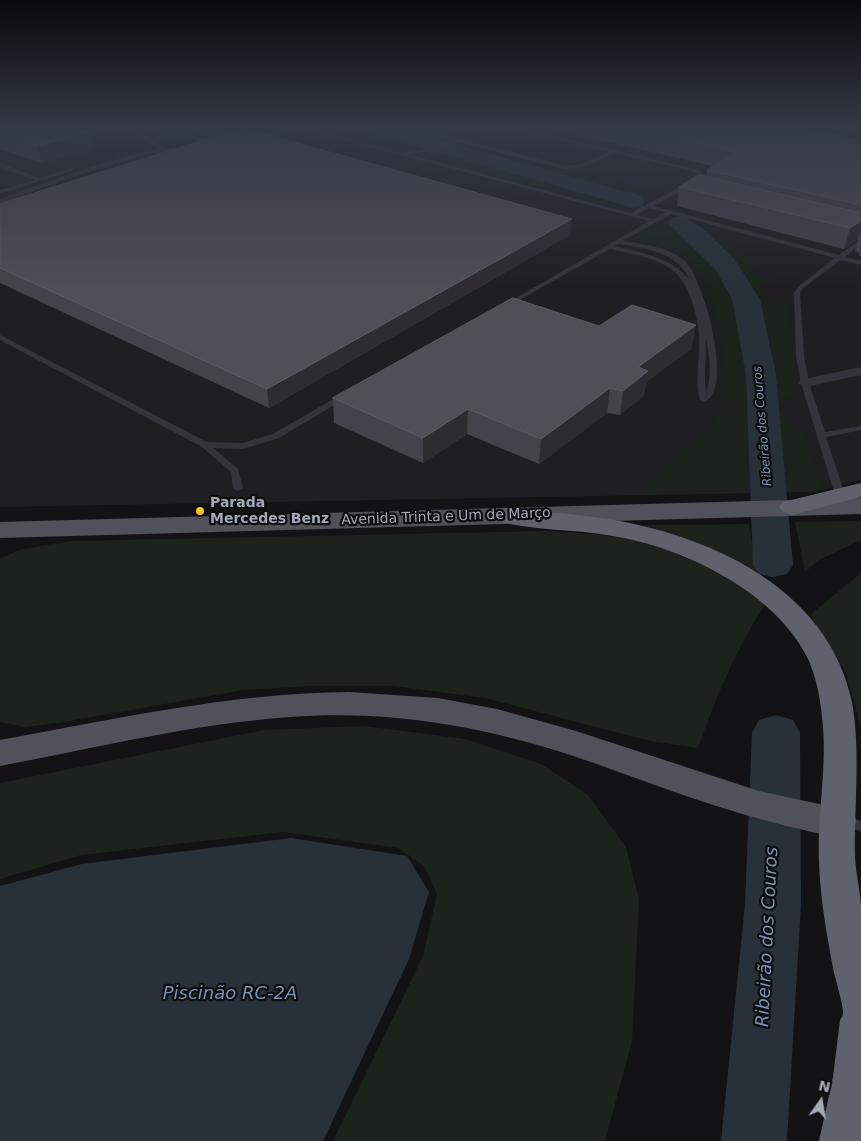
<!DOCTYPE html>
<meta charset="utf-8">
<style>
body{margin:0}
#map{position:relative;width:861px;height:1141px;overflow:hidden;background:#131315;font-family:"DejaVu Sans",sans-serif}
canvas{display:block}
.north{position:absolute;left:796px;top:1076px;width:50px;height:50px;-webkit-text-stroke:4px #0e0e10;paint-order:stroke;rotate:13deg;font-size:14px;font-weight:700;line-height:20px;text-align:center;color:#a3a8b7}
.north::after{content:'';display:block;margin:auto;width:18px;height:22px;background:#a3a8b7;clip-path:polygon(50% 0,100% 100%,50% 72%,0 100%)}
</style>
<div id="map">
<canvas width="861" height="1141"></canvas>
<div class="north">N</div>
</div>
<script>
const ctx = document.querySelector('canvas').getContext('2d');
ctx.lineJoin = 'round';
function fillPath(path, color) {
  ctx.fillStyle = color;
  ctx.fill(path, 'evenodd');
}
function trace(path, color, width, dash) {
  ctx.strokeStyle = color;
  ctx.lineWidth = width;
  ctx.lineCap = dash ? 'butt' : 'round';
  ctx.setLineDash(dash || []);
  ctx.stroke(path);
}
function drawText(font, color, halo, rows, align = 'center') {
  ctx.font = font + ' "DejaVu Sans",sans-serif';
  ctx.lineWidth = 4.5;
  ctx.setLineDash([]);
  ctx.textBaseline = 'middle';
  ctx.strokeStyle = halo;
  ctx.fillStyle = color;
  for (const [text, x, y, turn = 0] of rows) {
    ctx.save();
    ctx.translate(x, y);
    ctx.rotate((+turn || 0) * Math.PI / 180);
    ctx.textAlign = isNaN(turn) ? turn : align;
    if (halo) ctx.strokeText(text, 0, 0);
    ctx.fillText(text, 0, 0);
    ctx.restore();
  }
}
const built = new Path2D(`
 M0,128H861V480L815,492L0,507Z`);
const green = new Path2D(`
 M359,128H370L432,148L406,151L372,143L382,137Z
 M383,128H406L451,141L439,146Z
 M175,136L192,138L196,141C186,150 168,150 157,144L159,140Z
 M451,145L465,146L653,192L638,200L557,175L446,147Z
 M438,150L549,177L634,203L623,210L438,160L432,154Z
 M98,152L117,153L46,174L34,171Z
 M665,220C685,233 706,246 721,265C756,309 758,433 763,490L640,492L656,474L710,428L727,393L721,334L709,290L699,273L680,251L639,244L634,239Z
 M686,224L700,226L757,264L749,266L759,278H776L775,282L758,283L767,300L787,303L797,386L791,387L793,396L783,400L787,404L771,409L803,433L823,487L812,491H775C770,426 767,318 731,264C720,249 701,235 686,224Z
 M861,521V540L819,560L805,572L795,522Z
 M749,524L756,573L704,545L642,525Z
 M545,531C603,534 663,538 715,569C733,579 749,592 766,603C735,651 717,695 698,748L650,741L485,698L394,686H309L243,690L58,723L25,727L0,722V558L23,549L71,541Z
 M861,573V728L846,672L817,627L811,614Z
 M364,726L465,739L541,764L588,795L626,847L639,899L632,1041L605,1141H333L423,956L437,894L424,866L398,848L283,832L81,855L0,879V783L264,730Z`);
const water = new Path2D(`
 M291,838L407,856L429,892L409,959L323,1141H0V886L82,864Z`);
const river = new Path2D(`
 M369,128H396L642,196L645,201L642,206L634,208L626,206C542,180 455,160 371,132Z
 M680,216L688,218L706,231L735,260L760,299L776,375L793,565L787,574L773,577L759,574L753,565L746,375L732,299L715,269L668,223L672,218Z
 M776,715L793,720L800,733L801,904L787,1141H721L745,904L752,733L759,720Z`);
const lane = new Path2D(`
 M118,128C131,128 143,134 154,140L167,135L141,128C155,128 169,133 182,134V132L207,128L185,134L193,135L200,139L224,128H229L192,148L147,154L73,177L0,203V199C51,181 106,159 159,149L138,135ZM174,136L190,137L197,141C185,149 168,152 156,143L163,139Z
 M299,128H306L405,154V152L430,149L455,141L409,128H416L563,165H579L609,152L511,128H518L696,169L708,176L654,206L839,255L861,239V244L845,257L861,261V265L841,260L803,288L800,293L804,356L809,383L825,432L861,426V430L826,437L845,495L840,498L835,495L801,383L796,356L794,293L799,286L835,258L671,214L623,241C643,244 669,247 685,261C704,279 735,392 704,402L700,400C695,382 699,365 699,346C700,334 697,320 694,308C682,260 652,259 610,249L507,307L502,306L649,221ZM458,142L563,169L582,168L615,153L692,171L701,176L630,213L407,154L433,151ZM650,208L665,212L653,219L636,215ZM618,244C646,248 677,252 690,280C670,257 643,253 614,246ZM706,339C710,357 712,376 706,394L705,379Z
 M0,163L40,178L71,168L74,170L0,194V190L35,180L0,167Z
 M0,335L207,442L243,443L273,434L342,394H348L349,396L279,438L243,449L213,448L238,469L243,488L238,491L233,488L231,472L202,447L0,340Z
 M843,817L861,821V831L838,826L837,822L838,818Z`);
const street = new Path2D(`
 M861,367V375L805,387L798,383L800,380Z`);
const primary = new Path2D(`
 M861,498V514L0,538V522Z
 M349,692L438,698L497,709L576,731L759,791L852,811L857,821L852,831C848,833 843,835 839,835C826,837 801,829 787,826C720,810 656,785 591,762C494,728 393,709 290,717C192,724 96,748 0,766V740C116,719 231,693 349,692Z`);
const highway = new Path2D(`
 M861,483V497L792,515L783,512L779,507L783,502Z
 M506,508C542,512 579,514 614,520C716,538 829,591 852,702C861,753 854,806 855,858C856,874 860,890 861,906C861,984 861,1063 861,1141H819L833,1077L840,1020C841,1018 843,1016 843,1013C844,1009 836,980 834,973C827,936 820,898 819,861C817,813 828,765 822,717C820,697 816,674 806,655C773,591 682,547 613,536C575,529 534,531 497,521L493,516L497,511Z`);
const wall = new Path2D(`
 M0,128L89,132L92,149L42,163L0,149Z
 M547,128H797L861,140V256H859L860,253L855,251L858,239L844,249L677,206L679,187L706,177L707,170L713,166Z
 M0,204L570,235L269,408L0,283Z
 M599,326L692,348L646,382L644,395L620,415L607,413L539,464L467,434L423,463L334,423L333,398Z`);
const shadedWall = new Path2D(`
 M89,132L92,149L42,163L38,146Z
 M572,219L570,235L269,408L267,389Z
 M861,221V231H860L858,239L844,249L850,228Z
 M696,325L692,348L646,382L644,395L620,415L623,391L638,367Z
 M610,388L607,413L539,464L541,439Z
 M468,409L467,434L423,463V438Z`);
const building = new Path2D(`
 M0,128H76L89,132L38,146L0,133Z
 M243,128L572,219L267,389L0,268V204Z
 M624,128H797L861,140V205L707,170L736,152Z
 M699,175L861,213V221L850,228L679,187Z
 M513,298L599,326L632,305L696,325L638,367L648,371L623,391L610,388L541,439L468,409L423,438L333,398Z`);
const markers = [
 [200,511,5,"#ffc321"]
];
const farWaternames = [
 ["Ribeirão dos Couros",763,426,-95]
];
const poiNames = [
 ["Parada",210,503],
 ["Mercedes Benz",210,519]
];
const streetNames = [
 ["Avenida Trinta e Um de Março",446,517,-2]
];
const nearWaternames = [
 ["Ribeirão dos Couros",768,937,-87],
 ["Piscinão RC-2A",230,994]
];
fillPath(built, '#1f1f22');
fillPath(green, '#1b231c');
fillPath(water, '#28313a');
fillPath(river, '#28313a');
fillPath(lane, '#34343a');
fillPath(street, '#34343a');
fillPath(primary, '#50515a');
fillPath(highway, '#5f626c');
fillPath(wall, '#43444b');
fillPath(shadedWall, '#2c2c31');
fillPath(building, '#4e4f57');
trace(building, '#5b5d66', 1);
const sky = ctx.createLinearGradient(0, 0, 0, 288);
sky.addColorStop(0, '#0a0a0c');
sky.addColorStop(0.44, '#333946');
sky.addColorStop(1, '#33394600');
ctx.fillStyle = sky;
ctx.fillRect(0, 0, 861, 288);
for (const [x, y, r, color] of markers) {
  const dot = new Path2D();
  dot.arc(x, y, r, 0, 2 * Math.PI);
  ctx.fillStyle = color;
  ctx.fill(dot);
  trace(dot, '#0e0e10', 2);
}
drawText('italic 12px', '#7794b5', '#0e0e10', farWaternames);
drawText('bold 14px', '#a3a8b7', '#0e0e10', poiNames, 'left');
drawText('14px', '#a3a8b7', '#0e0e10', streetNames);
drawText('italic 18px', '#7794b5', '#0e0e10', nearWaternames);
</script>
